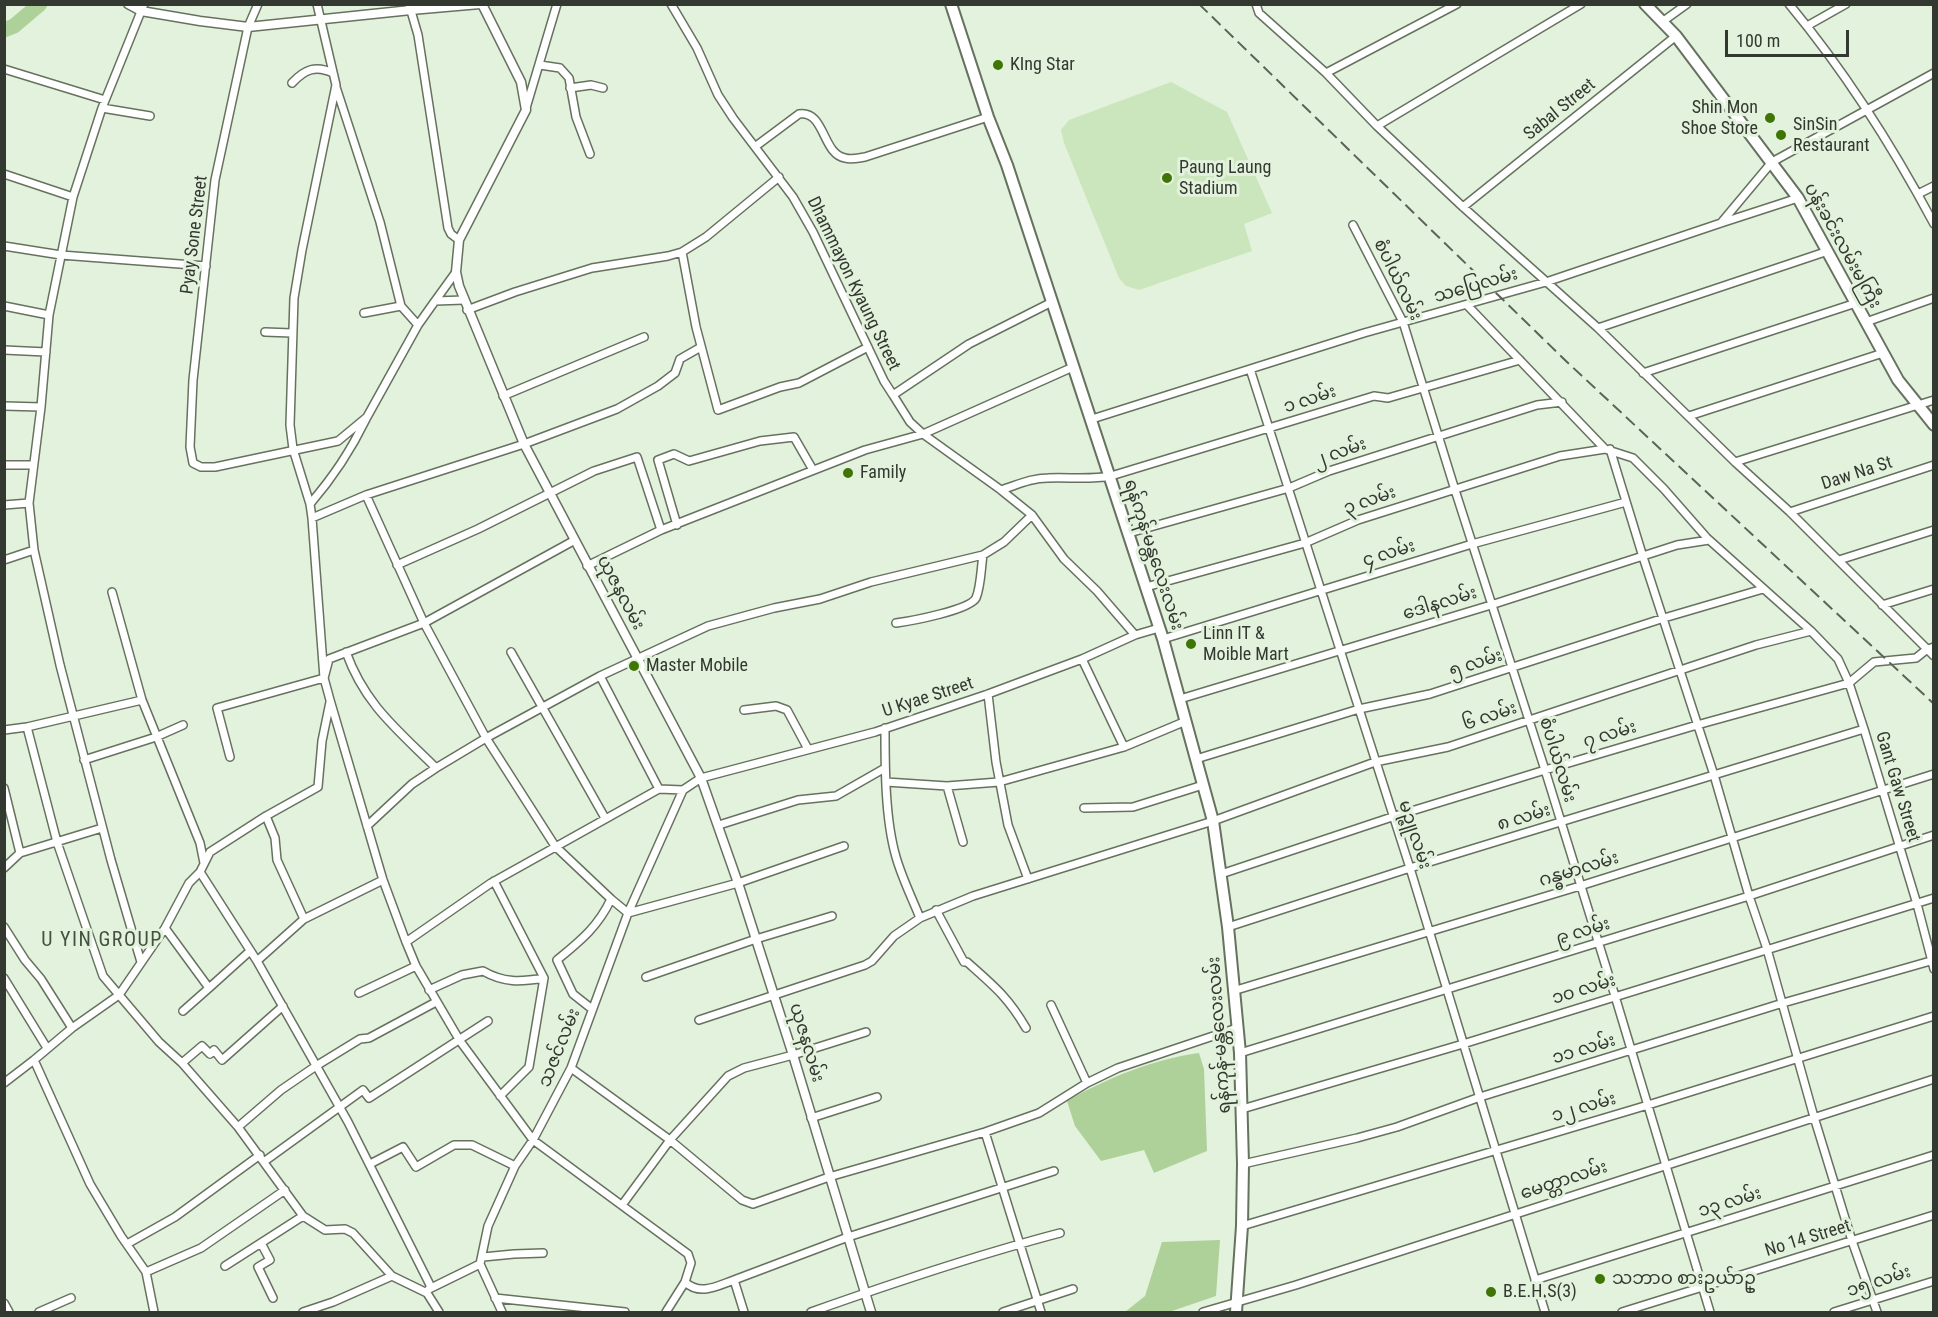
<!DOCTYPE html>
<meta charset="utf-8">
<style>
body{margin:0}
#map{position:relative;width:1938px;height:1317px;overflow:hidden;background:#e3f2dc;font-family:"Roboto Condensed",sans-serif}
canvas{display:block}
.frame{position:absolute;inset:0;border:6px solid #333930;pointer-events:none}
.scale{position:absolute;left:1725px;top:30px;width:124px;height:27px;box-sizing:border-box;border:3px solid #333930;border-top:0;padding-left:8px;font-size:18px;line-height:21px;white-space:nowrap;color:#333930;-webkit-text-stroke:4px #e3f2dc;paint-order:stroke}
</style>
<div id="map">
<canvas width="1938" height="1317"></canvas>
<div class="frame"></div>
<div class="scale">100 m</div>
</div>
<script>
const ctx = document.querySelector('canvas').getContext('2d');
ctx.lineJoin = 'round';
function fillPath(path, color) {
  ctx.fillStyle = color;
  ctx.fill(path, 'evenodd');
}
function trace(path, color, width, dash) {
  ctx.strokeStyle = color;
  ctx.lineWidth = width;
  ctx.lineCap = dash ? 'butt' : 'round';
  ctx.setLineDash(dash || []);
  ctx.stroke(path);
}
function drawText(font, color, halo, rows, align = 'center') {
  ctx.font = font + ' "Roboto Condensed","Noto Sans Myanmar",sans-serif';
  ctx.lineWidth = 6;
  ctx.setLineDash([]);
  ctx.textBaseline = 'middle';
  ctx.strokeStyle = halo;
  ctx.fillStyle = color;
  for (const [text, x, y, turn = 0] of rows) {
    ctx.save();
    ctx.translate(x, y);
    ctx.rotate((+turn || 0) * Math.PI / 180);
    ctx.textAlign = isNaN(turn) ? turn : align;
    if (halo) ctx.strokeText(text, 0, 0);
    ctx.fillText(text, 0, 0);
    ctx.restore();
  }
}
const green = new Path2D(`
 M1171,82L1227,112L1272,213L1244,224L1252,251L1139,290L1126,286L1119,278L1064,143L1061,130L1069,120Z`);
const water = new Path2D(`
 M1199,1053L1204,1069L1207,1151L1154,1173L1144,1150L1101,1161L1075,1126L1067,1101C1107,1078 1154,1059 1199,1053Z
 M1220,1240L1216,1296L1169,1312H1125L1145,1296L1162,1242Z`);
const river = new Path2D(`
 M4,30L14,26L40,4`);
const minor = new Path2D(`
 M258,4L248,27L215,180L193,380L190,447L193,463L201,467H215L338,441L367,417L418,325
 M317,4L336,85L302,250L294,298L290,425L293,449L310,504L312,518L324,678L330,700L383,880L406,942L416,966L460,1041L533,1140L688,1254L691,1263L685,1282C700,1296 717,1286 734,1280L744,1312
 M409,4L418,35L448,228L451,234L459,240
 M671,4L697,48L718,95L733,118L793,197L813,232L884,381L893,395L969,344L1052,302
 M1256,4L1259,13L1326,73L1377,126L1463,207L1598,328L1735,462L1790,512L1934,656
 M1789,4C1843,69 1894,149 1934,224
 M1662,22L1687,4
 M1807,26L1846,4
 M540,65L560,68L569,78L576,117L590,154
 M4,69L105,100
 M1326,73L1457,4
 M292,83C305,69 316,65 333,73
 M336,87L380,222L401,306L418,325L435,301L464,300
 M570,88L591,85L603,88
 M102,108L150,116
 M526,108L557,4
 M1377,126L1581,4
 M756,146L799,114C825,110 822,154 845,158C851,160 858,158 865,157L988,117
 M4,174L73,197
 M1918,194L1934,186
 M1463,207L1676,36
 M1721,223L1772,162L1934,73
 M1353,225L1403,322L1455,490L1545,770L1615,996L1710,1312
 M4,246L61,255L206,266
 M682,252L696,327L718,410L780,387L799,383L868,347
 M435,301L456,272
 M1467,305L1605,449L1633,458L1664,489L1707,538L1811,631L1838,659L1849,683L1864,729L1917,904L1934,969
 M4,306L49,315
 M467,310L515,292L592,268L668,256L682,252L706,237L779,177
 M364,313L401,306
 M1866,322L1934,298
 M1598,328L1828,251
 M265,332L292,333
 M4,350L46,352
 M1250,369L1410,868L1545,1312
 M1643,373L1856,303
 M893,395L910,422L923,434L1001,490L1032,515L1064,559L1097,591L1135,635
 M503,396L644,337
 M4,406L41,407
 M1689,416L1883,353
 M1092,419L1364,333L1546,282L1721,223L1798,198
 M1610,449L1643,557L1714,775L1749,896L1767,949L1814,1117L1852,1241L1877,1312
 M1735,462L1934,400
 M4,465H33
 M1001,490C1017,485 1031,478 1048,478C1069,477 1089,480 1111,476L1374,396L1388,398L1520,360
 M366,495L424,623L486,738L555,846L611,899C598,927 580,941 557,960L573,994L592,1009
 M310,504C334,476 350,452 366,419
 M4,505L29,503
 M1790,512L1934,465
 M312,518L366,495L524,444L617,409L658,386L675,373L680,359L701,347
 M677,525L658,460L674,454L689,461L760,441L794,437L813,470
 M1129,533L1289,488L1329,471L1537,405L1562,402
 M4,560L34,550
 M1839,560L1934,530
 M397,565L478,529L594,471L637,457L661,530
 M587,566L661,530L865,450L923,434L1073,367
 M1146,587L1305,543L1358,520L1560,456L1605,449
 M112,592L142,700L200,843L204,863
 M1882,605L1934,589
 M896,623C911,621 970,610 976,598C981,586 981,568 983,555
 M1163,639L1472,544L1626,502
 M346,652C365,705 398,730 436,768
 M511,652L605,818
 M1082,659L1124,747
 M600,676L659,789
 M988,694L996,762L1008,825L1028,879
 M1180,699L1491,605L1677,545L1709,540
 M744,710L776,706L787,710L808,749
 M27,727L57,842L103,976L159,1042L182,1063L238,1127L303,1216L225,1266
 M885,728C885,768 885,819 896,857C902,878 912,898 920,918
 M4,730L27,727L142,700
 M230,757L217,708L324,678L329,659L424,623L575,540
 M1196,759L1359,709L1430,694L1664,618L1763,589
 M84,760L156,737L183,725
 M886,782L947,786L999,782L1124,747L1186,721
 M947,786L963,842
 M4,788L20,853
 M1084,808L1133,807L1203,785
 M266,816L275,838L277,860L304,919
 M719,825L798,800L836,796L885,768
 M367,826L412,784L436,768L486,738L600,676L708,626L774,608L820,599L871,582L983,555L1004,542L1032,515
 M4,868L20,853L102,828
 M200,872L257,961L348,1122L431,1287
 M1221,874L1392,817L1545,770L1697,725L1849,683L1874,662L1916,658L1926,650L1934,647
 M494,881L544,978L529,1067L500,1096
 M611,899L628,913L738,883L844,846
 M936,910L964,962H967C994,986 1008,997 1026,1028
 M4,927L25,960L41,979L72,1028
 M1228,927L1410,868L1864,729
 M165,928L209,988L183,1011
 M406,942L491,883L659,789L683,790L701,778L875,732L988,694L1082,659L1135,635L1159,628
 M257,961L304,919L383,880
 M141,962L111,860L60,665L34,550L29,503L41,407L49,315L73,197L102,108L144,4
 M646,977L756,939L832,916
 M4,978L47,1048
 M209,988L250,951
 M429,990L462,975L483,971C504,983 520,982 544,978
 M1233,991L1580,886L1934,774
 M359,993L416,966
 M1051,1005L1087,1083
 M699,1020L865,965L872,961L894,936L920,918L973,896L1213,821L1375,762L1448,747L1756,645L1811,631
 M1240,1053L1749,896L1934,835
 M182,1063L202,1046L210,1054L214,1050L222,1060L283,1006
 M571,1068L670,1140L742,1200L753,1204L829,1177L985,1132L1039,1113L1087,1083L1118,1068L1237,1028
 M4,1083L34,1060
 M1242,1109L1463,1044L1934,898
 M811,1118L877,1097
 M238,1127L281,1090L316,1066L360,1039L369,1038L436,1002
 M985,1132L1041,1312
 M265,1161L363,1090L369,1098L488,1021
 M370,1164L403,1147L416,1167L454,1145H472L515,1166
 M1243,1164L1357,1138L1397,1127L1480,1097L1783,1003L1934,960
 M622,1205L670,1140L728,1076L744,1068L793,1055L866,1032
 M303,1216L325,1230L345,1229L353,1233L392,1276L427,1293L439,1312
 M1242,1226L1648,1105L1934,1016
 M261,1243L270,1260L258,1267L273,1298
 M127,1244L175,1217L260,1155
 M483,1257L514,1254L543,1253
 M146,1272L201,1248L285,1190
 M734,1280L848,1237L1054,1171
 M1535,1280L1934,1155
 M429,1289L480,1264
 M495,1298L625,1312
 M4,1303L9,1312
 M39,1312L71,1298
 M154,1312L146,1272L121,1236L90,1184L34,1060L72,1028L119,995L165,928L189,883L200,872L210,852L266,816L318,787L322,741L330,702
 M303,1312L333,1302L392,1276
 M502,1312L480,1264L488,1226L515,1166L533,1140L571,1068L628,913L683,790
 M666,1312L685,1282
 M811,1312C893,1283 976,1255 1060,1233
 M1003,1312L1073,1289
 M1203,1312L1296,1285L1934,1079
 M1622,1312L1934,1215
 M1834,1312L1934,1281`);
const tertiary = new Path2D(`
 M128,4L141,11L200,21L248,27L411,10L480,4
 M482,4L521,82L526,110L459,240L456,272L459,286L524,444L701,778L738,883L793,1055L871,1312`);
const primary = new Path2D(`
 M951,4L988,117L1007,165L1163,639L1213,821L1228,927L1240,1053L1243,1164L1242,1226L1236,1312
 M1645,4L1676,36L1798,198L1898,380L1934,425`);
const rail = new Path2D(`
 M1199,4L1567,362L1934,704`);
const markers = [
 [998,65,6,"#3e7504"],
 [1770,118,6,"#3e7504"],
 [1781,135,6,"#3e7504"],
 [1167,178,6,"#3e7504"],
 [848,473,6,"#3e7504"],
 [1191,644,6,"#3e7504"],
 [634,666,6,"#3e7504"],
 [1600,1279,6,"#3e7504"],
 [1491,1292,6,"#3e7504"]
];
const poiNames = [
 ["KIng Star",1010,65],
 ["Shin Mon",1758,108,"right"],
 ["Shoe Store",1758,129,"right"],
 ["SinSin",1793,125],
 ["Restaurant",1793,146],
 ["Paung Laung",1179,168],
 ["Stadium",1179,189],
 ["Family",860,473],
 ["Linn IT &",1203,634],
 ["Moible Mart",1203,655],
 ["Master Mobile",646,666],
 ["သဘာဝ စားဥယ်ာဥ္",1612,1279],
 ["B.E.H.S(3)",1503,1292]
];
const streetNames = [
 ["Sabal Street",1560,110,-39],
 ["Pyay Sone Street",195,235,-83],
 ["ပန်းခင်းလမ်းမကြီး",1842,246,61],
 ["စံပါယ်လမ်း",1397,280,64],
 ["Dhammayon Kyaung Street",853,284,64],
 ["သပြေလမ်း",1476,286,-16],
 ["၁ လမ်း",1310,400,-18],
 ["၂ လမ်း",1340,453,-19],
 ["Daw Na St",1857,474,-18],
 ["၃ လမ်း",1370,501,-19],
 ["၄ လမ်း",1389,554,-17],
 ["ရန်ကုန်-မန္တလေးလမ်း",1153,555,72],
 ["ယုဇနလမ်း",620,593,62],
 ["ဒေါနလမ်း",1440,604,-17],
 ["၅ လမ်း",1476,664,-18],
 ["U Kyae Street",928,698,-18],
 ["၆ လမ်း",1490,717,-19],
 ["၇ လမ်း",1610,735,-17],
 ["စံပါယ်လမ်း",1557,760,73],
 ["Gant Gaw Street",1897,787,73],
 ["၈ လမ်း",1524,818,-17],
 ["မဉ္ဇူလမ်း",1414,835,72],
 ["ဂန္ဓမာလမ်း",1579,870,-17],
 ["၉ လမ်း",1583,932,-17],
 ["၁၀ လမ်း",1584,990,-17],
 ["ရန်ကုန်-မန္တလေးလမ်း",1220,1035,-94],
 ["ယုဇနလမ်း",806,1043,73],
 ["သဇင်လမ်း",560,1048,-68],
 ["၁၁ လမ်း",1584,1050,-17],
 ["၁၂ လမ်း",1584,1108,-16],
 ["မေတ္တာလမ်း",1564,1181,-18],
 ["၁၃ လမ်း",1730,1203,-17],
 ["No 14 Street",1808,1239,-17],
 ["၁၅ လမ်း",1879,1282,-18]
];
const neighbourhoodNames = [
 ["U YIN GROUP",102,941]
];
fillPath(green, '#cbe5bc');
fillPath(water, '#aed199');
trace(river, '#aed199', 15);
trace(minor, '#66725f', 10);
trace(tertiary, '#66725f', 11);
trace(primary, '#66725f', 14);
trace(minor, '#fff', 7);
trace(tertiary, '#fff', 8);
trace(primary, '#fff', 10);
trace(rail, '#5b6357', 2, [12, 6]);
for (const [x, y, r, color] of markers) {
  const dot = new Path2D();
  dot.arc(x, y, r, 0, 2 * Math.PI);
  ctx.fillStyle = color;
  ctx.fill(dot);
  trace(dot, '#e3f2dc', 2);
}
drawText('18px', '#333930', '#e3f2dc', poiNames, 'left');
drawText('18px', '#333930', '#e3f2dc', streetNames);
ctx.letterSpacing = '1.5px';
drawText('20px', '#45513f', '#e3f2dc', neighbourhoodNames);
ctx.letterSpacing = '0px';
</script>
